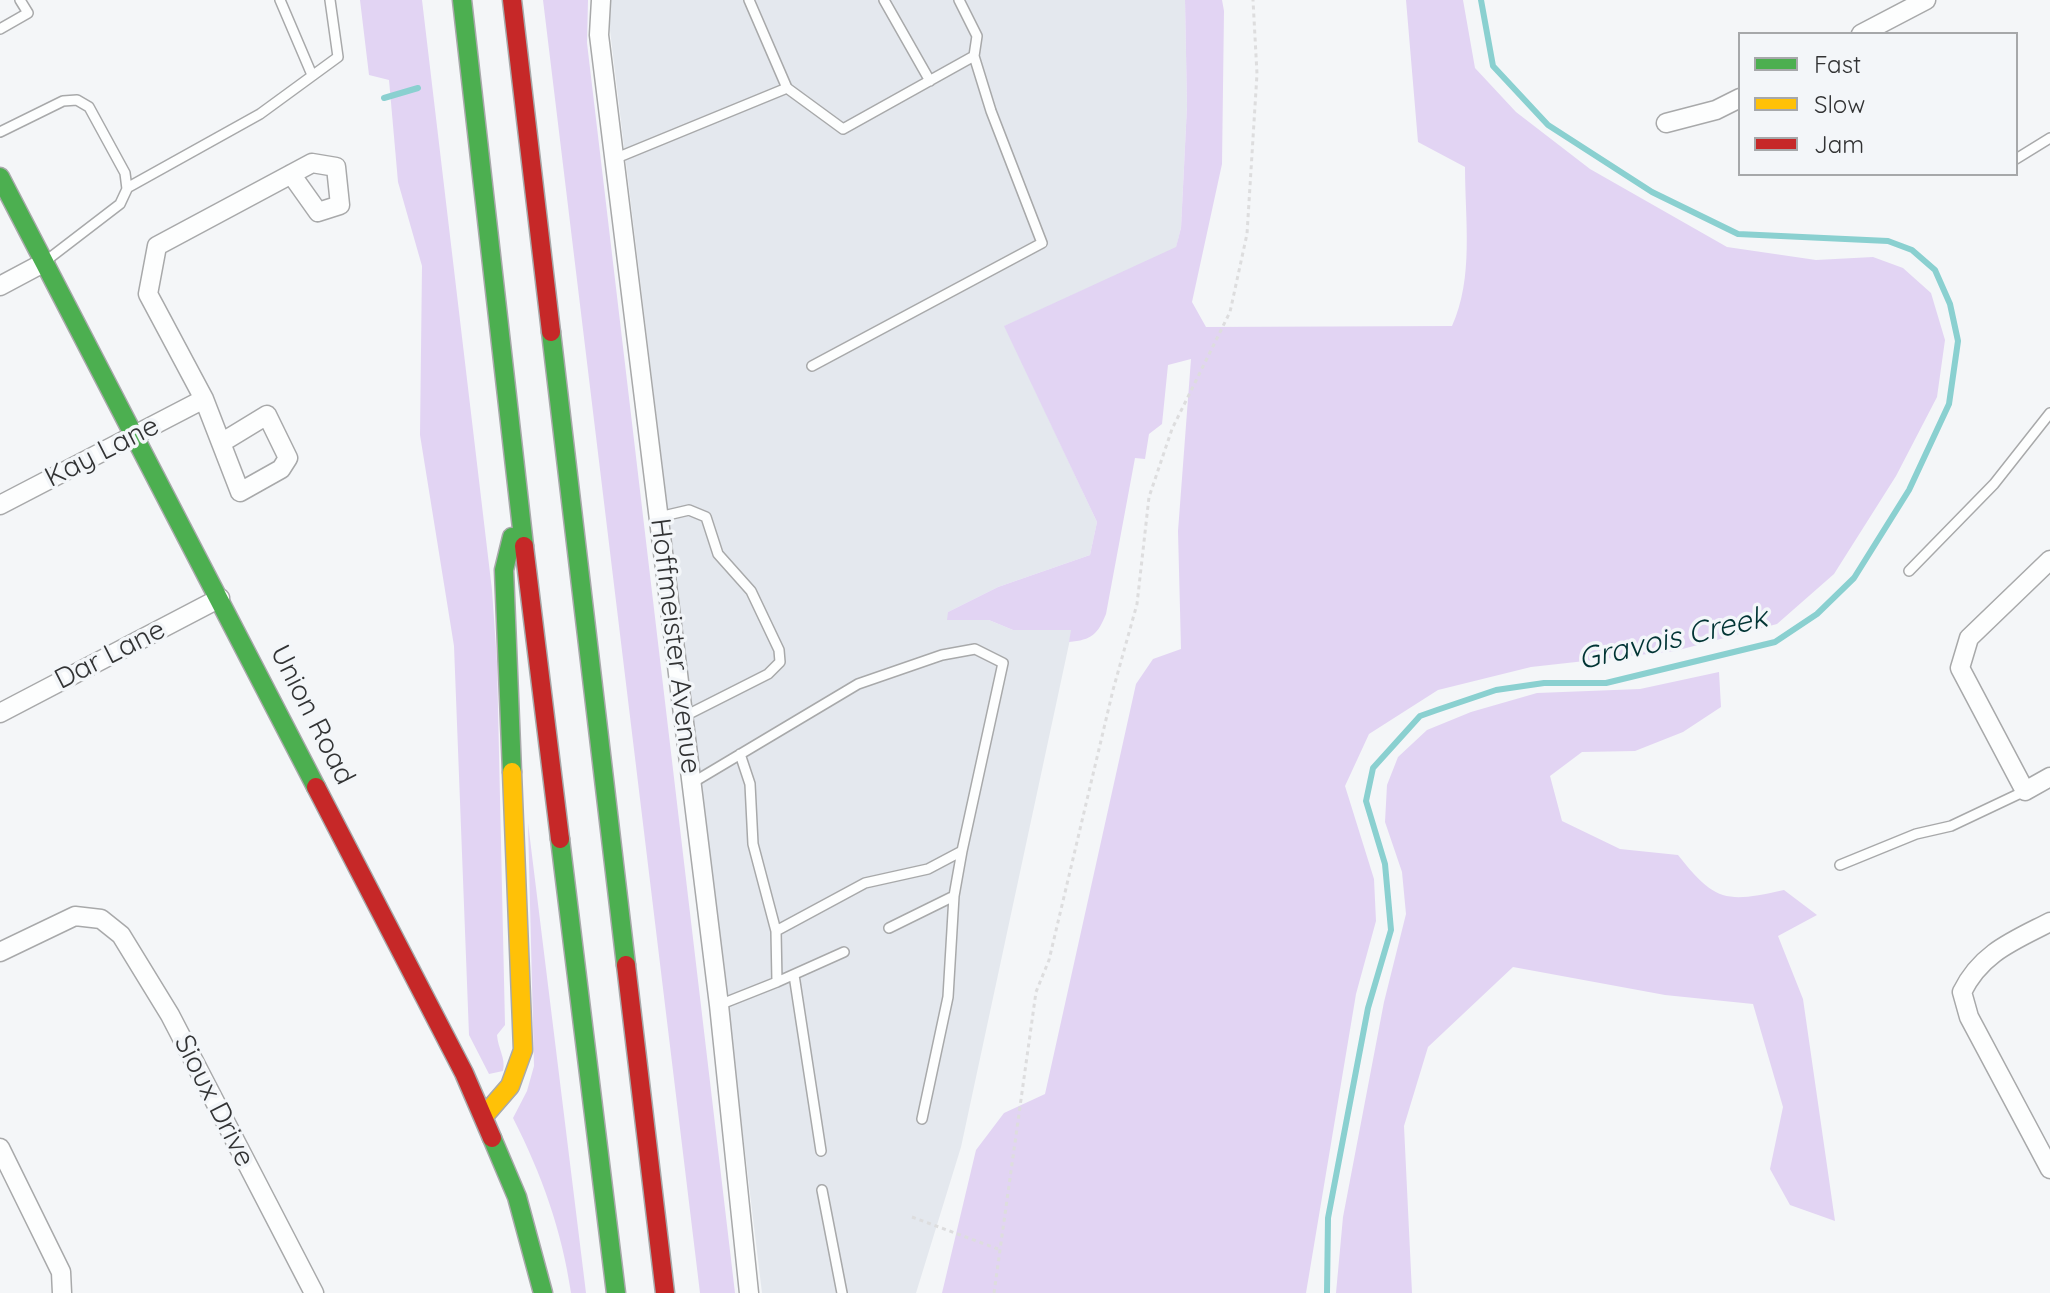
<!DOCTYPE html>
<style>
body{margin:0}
#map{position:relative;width:2050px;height:1293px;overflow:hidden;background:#f4f6f8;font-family:Quicksand,sans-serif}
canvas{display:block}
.legend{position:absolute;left:1738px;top:32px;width:280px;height:144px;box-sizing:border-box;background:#f3f6f9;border:2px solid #a6a8aa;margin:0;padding:10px 14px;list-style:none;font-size:24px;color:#323334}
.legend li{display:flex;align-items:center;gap:16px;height:40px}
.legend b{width:40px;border:2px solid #a6a8aa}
</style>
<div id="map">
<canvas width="2050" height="1293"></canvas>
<ul class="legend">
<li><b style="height:10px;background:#4caf50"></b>Fast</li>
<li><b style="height:10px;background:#ffc107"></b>Slow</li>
<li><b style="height:10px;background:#c62828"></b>Jam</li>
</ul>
</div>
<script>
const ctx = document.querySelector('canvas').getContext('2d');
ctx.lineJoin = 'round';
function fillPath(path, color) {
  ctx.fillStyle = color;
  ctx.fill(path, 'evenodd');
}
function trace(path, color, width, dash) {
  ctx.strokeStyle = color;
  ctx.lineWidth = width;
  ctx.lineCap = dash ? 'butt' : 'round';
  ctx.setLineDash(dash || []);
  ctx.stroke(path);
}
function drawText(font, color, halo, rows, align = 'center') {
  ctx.font = font + ' Quicksand,sans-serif';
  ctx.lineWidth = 7;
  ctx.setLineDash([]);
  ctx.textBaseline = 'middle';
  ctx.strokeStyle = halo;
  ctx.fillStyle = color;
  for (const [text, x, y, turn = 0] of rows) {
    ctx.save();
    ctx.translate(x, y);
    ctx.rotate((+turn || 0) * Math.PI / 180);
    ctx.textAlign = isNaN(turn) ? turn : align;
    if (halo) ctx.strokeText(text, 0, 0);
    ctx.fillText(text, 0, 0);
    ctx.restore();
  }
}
const built = new Path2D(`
 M611,0H1185L1187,106L1181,228L1176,248L1005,326L1097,522L1090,555L998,587L948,612V620H989L1013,630H1072L961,1147L916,1293H762L609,22Z`);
const green = new Path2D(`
 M360,0H422L492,590L497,662L505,1025L497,1035C498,1049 506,1058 503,1071L489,1074L469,1035L454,646L420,435L422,266L398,182L389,80L369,75Z
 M543,0H588L587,43L735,1293H700Z
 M1185,0H1222L1224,11L1222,164L1192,302L1206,327L1452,326C1474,278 1465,220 1465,167L1418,142L1406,0H1463L1475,68L1516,112L1590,169L1727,247L1816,260L1873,257L1903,268L1931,293L1945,340L1937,397L1896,476L1834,574L1777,624L1675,651L1531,667L1438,690L1369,734L1345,786L1374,879L1376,921L1356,994L1306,1293H942L976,1150L1004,1113L1045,1094L1136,684L1153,659L1181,649L1178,531L1191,359L1168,365L1162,424L1149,434L1145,459L1135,458L1106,614C1098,634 1092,640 1069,642L1071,630H1013L989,620H947L948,612L998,587L1090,555L1097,522L1004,326L1176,247L1181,228L1187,106Z
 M1719,672L1721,707L1683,732L1635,751L1582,752L1550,776L1562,821L1620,849L1678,855C1715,902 1726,903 1784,890L1817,915L1778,936L1803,999L1835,1221L1790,1205L1770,1169L1783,1107L1753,1004L1665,995L1513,967L1428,1047L1404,1126L1412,1293H1336L1343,1217L1384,1002L1406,914L1402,872L1385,822L1387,785L1398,757L1427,730L1471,712L1537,693L1640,689Z
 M528,823L586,1293H571C562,1231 542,1175 513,1118L527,1091L534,1066Z`);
const stream = new Path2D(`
 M384,98L418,88
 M1327,1293L1328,1218L1368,1008L1391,930L1385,864L1366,801L1373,768L1420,716L1437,710L1496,690L1544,683H1606L1775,642L1817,614L1854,578L1909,490L1949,404L1958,341L1950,304L1935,270L1912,250L1888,241L1738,234L1652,192L1548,125L1493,66L1481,0`);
const path = new Path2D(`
 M912,1217L998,1249
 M994,1293L1036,992L1049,960L1113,690L1137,604L1149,497L1172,429L1230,312L1247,234L1257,74L1253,0`);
const lane = new Path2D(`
 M280,0L312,75
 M884,0L930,81
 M0,29L28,13L20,0
 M787,88L843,129L974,56L977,36L959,0
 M0,132L63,101L77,100L89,107L125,173L127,189L120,204L47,260
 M614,159L787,88L749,0
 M2016,159L2050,138
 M127,188L260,114L338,57L330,0
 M812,366L1042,243L991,111L974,56
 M659,517L689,510L706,517L718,554L751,591L779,650L780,662L768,674L683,717
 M1909,571L1994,484L2050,413
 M692,783L858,684L942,655L975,649L1003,663L962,851L928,869L865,883L776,931L753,844L750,784L740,754
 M1840,865L1916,834L1951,826L2025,791
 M889,928L954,896L962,851
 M794,975L821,1151
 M777,982L844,952
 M719,1005L777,982L776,931
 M922,1119L948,997L954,896
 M822,1190L842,1293`);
const street = new Path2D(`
 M601,0L599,35L719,1005L749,1293
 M1861,34L1926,0
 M1666,123L1716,110L1740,98
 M0,286L45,262
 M221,443L267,415L288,458L281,469L240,492L204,399L148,294L157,246L312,163L336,167L340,205L318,212L291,174
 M0,505L204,399
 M2050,560L1969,638L1960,668L2025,791L2050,777
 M0,713L220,598
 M2050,922C2013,941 1981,953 1962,992L1969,1017L2050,1169
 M0,952L75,916L101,919L121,935L170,1015L314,1293
 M0,1148L61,1272L62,1293`);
const fast = new Path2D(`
 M462,0L524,546
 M0,177L316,787
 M551,332L626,965
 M512,537L504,570L512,772
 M560,839L616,1293
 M492,1138L517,1197L543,1293`);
const slow = new Path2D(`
 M484,1116L510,1086L523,1050L512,772`);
const jam = new Path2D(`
 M512,0L551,332
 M524,546L560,839
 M316,787L464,1073L492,1138
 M626,965L665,1293`);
const streetNames = [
 ["Kay Lane",102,452,-27],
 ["Hoffmeister Avenue",675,646,83],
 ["Dar Lane",110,655,-27],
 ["Union Road",312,715,63],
 ["Sioux Drive",214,1101,63]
];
const waterNames = [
 ["Gravois Creek",1673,639,-13]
];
fillPath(built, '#e4e8ee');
fillPath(green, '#e2d4f3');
trace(stream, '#8ad0d0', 6);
trace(lane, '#a8a9aa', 12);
trace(street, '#a8a9aa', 21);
trace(fast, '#a8a9aa', 21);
trace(slow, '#a8a9aa', 21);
trace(jam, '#a8a9aa', 21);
trace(path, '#ddddde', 3, [4, 4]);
trace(lane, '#fdfefe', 9);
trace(street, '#fdfefe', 18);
trace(fast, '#4caf50', 18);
trace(slow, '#ffc107', 18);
trace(jam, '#c62828', 18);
drawText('28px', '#323334', '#f3f6f9', streetNames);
drawText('italic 30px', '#013434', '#f3f6f9', waterNames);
</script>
